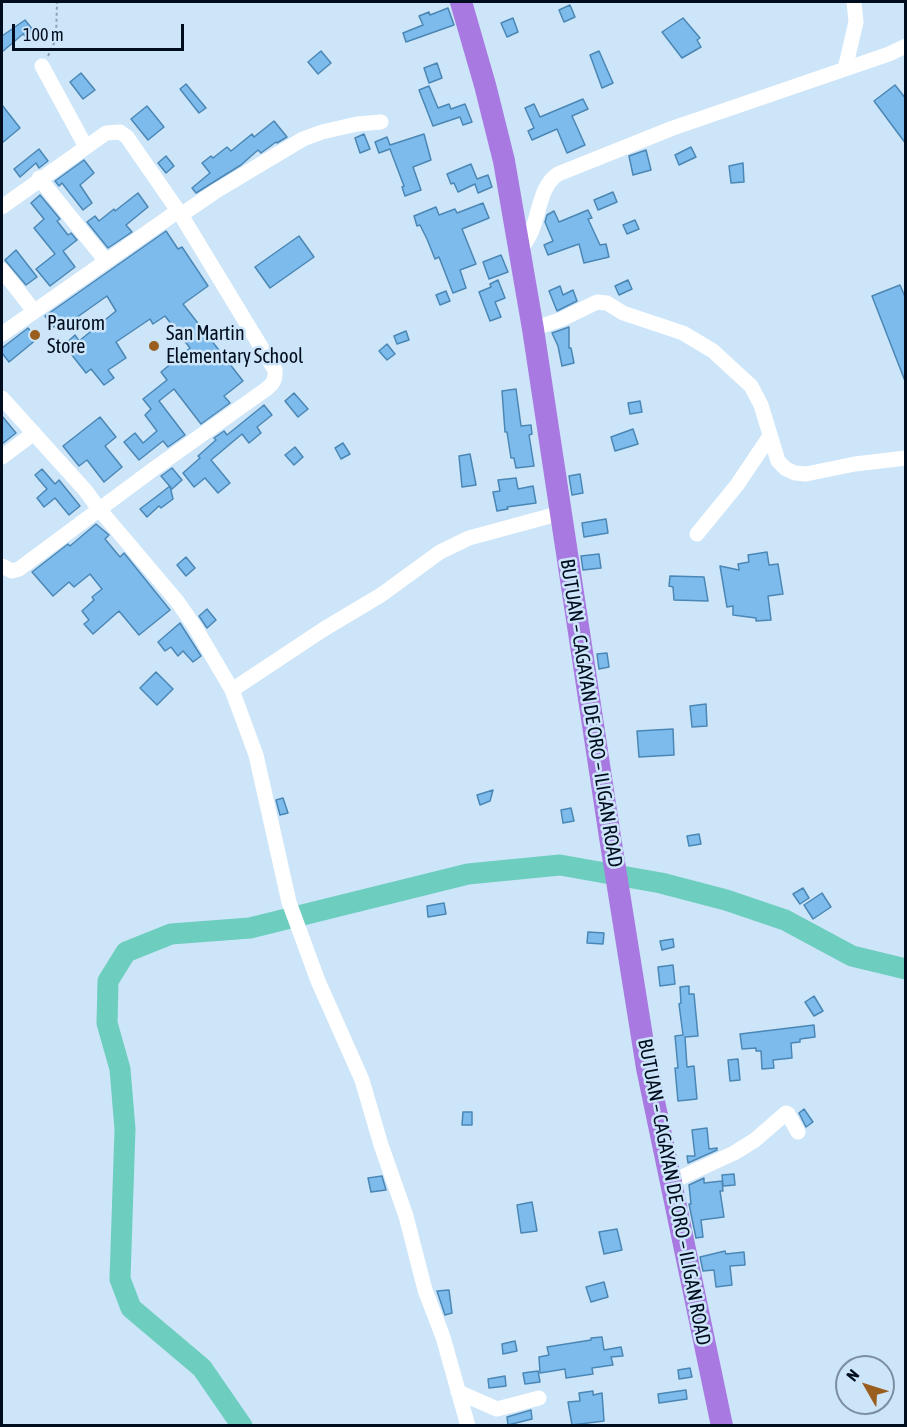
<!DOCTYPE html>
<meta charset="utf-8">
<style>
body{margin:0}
#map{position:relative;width:907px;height:1427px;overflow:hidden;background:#cde5f9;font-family:"Asap Condensed",sans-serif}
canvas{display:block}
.frame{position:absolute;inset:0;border:3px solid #000d1e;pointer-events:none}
.north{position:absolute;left:835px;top:1355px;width:60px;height:60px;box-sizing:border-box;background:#cde5f9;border:2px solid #7b8fa1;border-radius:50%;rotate:309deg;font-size:16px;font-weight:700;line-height:24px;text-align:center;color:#000d1e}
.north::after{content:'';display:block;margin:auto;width:21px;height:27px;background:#9a5f1f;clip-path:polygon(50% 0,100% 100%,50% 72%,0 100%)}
.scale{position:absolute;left:12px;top:24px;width:172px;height:27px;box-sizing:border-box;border:3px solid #000d1e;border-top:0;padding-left:8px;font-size:18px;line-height:21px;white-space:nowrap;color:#000d1e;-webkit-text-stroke:4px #cde5f9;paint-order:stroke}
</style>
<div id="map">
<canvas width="907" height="1427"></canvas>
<div class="frame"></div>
<div class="north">N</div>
<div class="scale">100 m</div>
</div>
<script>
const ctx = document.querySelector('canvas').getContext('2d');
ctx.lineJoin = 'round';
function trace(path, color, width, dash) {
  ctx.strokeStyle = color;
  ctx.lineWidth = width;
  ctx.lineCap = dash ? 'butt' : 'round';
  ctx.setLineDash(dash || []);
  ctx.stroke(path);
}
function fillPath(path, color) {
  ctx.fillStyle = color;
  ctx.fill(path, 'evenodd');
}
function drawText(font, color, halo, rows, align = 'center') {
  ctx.font = font + ' "Asap Condensed",sans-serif';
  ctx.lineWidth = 5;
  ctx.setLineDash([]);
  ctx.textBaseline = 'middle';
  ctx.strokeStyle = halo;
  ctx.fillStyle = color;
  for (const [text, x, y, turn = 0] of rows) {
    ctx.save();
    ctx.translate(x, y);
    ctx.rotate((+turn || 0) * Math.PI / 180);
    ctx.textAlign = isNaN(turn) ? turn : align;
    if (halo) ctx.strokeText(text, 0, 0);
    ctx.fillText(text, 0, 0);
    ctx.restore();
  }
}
const river = new Path2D(`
 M242,1426L202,1368L131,1308L120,1279L125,1129L120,1069L107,1023L108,981L126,952L171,934L250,928L468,874L560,865L661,883L726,900L785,920L852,956L906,969`);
const building = new Path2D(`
 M570,5L575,17L564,22L559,10Z
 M448,8L454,25L406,42L403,33L423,25L419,16L429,12L430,15Z
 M513,18L518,32L507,37L501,23Z
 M683,18L700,38L697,40L701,47L682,58L662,32Z
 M25,20L33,30L25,36L23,34L2,52V36Z
 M321,51L331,63L318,74L308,62Z
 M599,51L613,83L602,88L590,55Z
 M437,63L442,78L429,83L424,68Z
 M81,73L95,90L83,99L70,82Z
 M186,84L206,108L199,113L180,89Z
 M895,85L906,99V144L874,101Z
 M429,86L438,108L449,104L451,109L465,104L472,122L463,125L460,117L433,126L419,90Z
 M583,99L588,109L572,116L585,145L567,153L557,129L532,140L528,131L534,128L525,108L534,104L540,117Z
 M2,105L20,128L2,143Z
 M147,106L164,127L148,140L131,119Z
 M274,121L287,137L277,143L276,142L261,153L258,150L241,165L196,193L192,188L210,173L202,163L211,156L213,158L227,147L231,151L252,134L254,137Z
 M364,134L370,149L360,153L355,138Z
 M424,134L431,160L413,167L421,190L405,196L402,187L404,186L390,149L379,153L375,142L387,137L390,145Z
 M691,147L696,157L679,165L675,155Z
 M39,149L48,161L39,168L36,163L20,177L14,169Z
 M646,150L651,170L633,175L629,156Z
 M166,156L174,166L166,173L158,163Z
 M84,160L94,173L80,185L92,203L83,210L62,183L59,186L55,181Z
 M743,163L744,182L731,183L729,166Z
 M471,164L477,179L488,175L492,187L478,193L475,184L458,192L454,183L451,184L447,174Z
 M613,192L617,202L598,210L594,200Z
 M138,193L148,207L126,225L132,232L108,248L87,222L95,216L99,221L114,209L115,211Z
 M40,195L60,219L57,221L68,235L71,233L77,240L63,251L75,267L50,286L36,269L55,254L34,228L44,219L31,203Z
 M483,203L489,218L462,229L476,264L460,270L466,288L453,293L439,257L435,259L427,239L420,225L417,226L414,216L436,207L439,215L455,209L457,213Z
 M588,210L592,218L588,219L600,245L606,244L609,257L584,263L579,244L548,255L544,245L553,241L545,222L547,215L554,211L559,222Z
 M635,220L639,229L627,234L623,225Z
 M166,231L178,249L182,247L208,286L183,304L243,381L224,396L230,403L201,424L174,389L159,401L185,435L168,447L163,441L139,460L124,442L135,433L143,443L157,431L145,415L151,409L143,399L167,380L161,372L190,348L165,316L153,324L150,319L116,342L126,358L108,370L114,378L104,385L91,369L86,373L64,345L75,335L79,341L116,311L107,296L66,325L62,320L54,327L45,316Z
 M299,236L314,257L270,288L255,267Z
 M16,250L37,277L26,285L5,260Z
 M501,255L508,272L489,279L483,262Z
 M498,280L505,298L495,302L501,317L490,321L479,292L491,287L490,284Z
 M628,280L632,289L619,295L615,286Z
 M900,285L906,299L905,381L872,296Z
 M560,286L563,295L573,290L577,301L557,311L549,291Z
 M446,291L450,301L440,305L436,295Z
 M569,327V348H571L574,363L562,366L558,346L552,333Z
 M28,328L37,339L9,362L2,353V348Z
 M406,331L409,340L397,344L394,336Z
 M387,344L395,354L387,360L379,351Z
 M516,389L521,426L531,425L532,434L529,435L534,466L516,468L514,458H511L507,432H505L502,391Z
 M294,393L308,409L298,417L285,401Z
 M640,401L642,412L630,414L628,403Z
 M264,405L272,415L257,427L261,433L249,443L242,434L211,460L230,483L218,493L205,478L194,487L183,473L200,458L198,456L216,440L214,438L224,431L227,435Z
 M2,416L16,433L2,444Z
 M100,417L116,437L105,446L122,467L104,482L87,460L79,466L63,446Z
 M633,429L638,444L615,451L611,437Z
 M343,443L350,454L341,459L335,448Z
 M295,447L303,457L294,465L285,455Z
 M470,454L476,485L462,487L459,456Z
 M172,468L182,480L172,489L161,476Z
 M42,469L55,484L59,480L80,506L69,515L55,498L44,507L37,498L47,489L35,475Z
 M580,474L583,493L572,495L569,476Z
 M516,478L518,489L533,486L536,503L507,507L508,509L497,511L493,492L500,491L498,480Z
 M170,486L173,499L161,508L159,506L147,517L140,509Z
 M606,519L608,533L584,537L582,523Z
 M96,524L109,535L105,539L120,557L124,553L170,610L139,635L119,611L93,634L84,624L89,620L82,611L94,600L92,597L102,589L90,574L74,587L69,582L53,596L32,572L68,544L70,546Z
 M767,552L769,565L778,564L783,594L768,596L771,620L756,621V618L733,615V606L727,607L720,566L739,570L738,564L749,562L748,555Z
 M599,554L601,568L583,570L581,556Z
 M186,557L195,568L186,576L177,565Z
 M670,576L704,577L708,601L674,600L673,587L669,586Z
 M207,609L216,620L207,628L199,616Z
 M180,623L201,656L193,662L183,651L178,656L171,647L165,651L158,642Z
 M607,653L609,667L599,669L597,654Z
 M156,672L173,689L157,705L140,688Z
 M706,704L707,726L692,727L690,706Z
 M673,729L674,755L639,757L637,731Z
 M493,790L490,801L480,805L477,795Z
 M283,798L288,813L280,815L276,800Z
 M571,808L574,821L563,823L561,810Z
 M699,834L701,844L689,846L687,836Z
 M803,888L809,898L800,904L793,894Z
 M822,893L831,907L813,919L804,905Z
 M444,903L446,914L428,917L427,906Z
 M588,932L604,933L603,944L587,943Z
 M673,939L674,947L662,950L660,941Z
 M673,965L675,984L660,986L658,967Z
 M689,986V994H694L698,1036L685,1037L687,1067L694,1066L697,1099L678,1101L675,1068H678L675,1036L683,1035L679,1004L681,1003L680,987Z
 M814,996L823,1011L814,1016L805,1002Z
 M814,1025L815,1037L800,1039V1042L791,1043L792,1058L773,1060L774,1068L762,1069L761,1051H756V1048L742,1049L740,1034Z
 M738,1059L740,1080L730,1081L728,1060Z
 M804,1109L813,1122L806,1127L799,1113Z
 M463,1112H472V1125H462Z
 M707,1128L709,1149L717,1148V1150L688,1163L687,1156H695L692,1130Z
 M734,1174L735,1185L723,1186L722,1175Z
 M382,1176L386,1190L371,1192L368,1178Z
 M704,1178V1183L722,1181L723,1191H720L724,1217L701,1220L703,1237L696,1238L689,1204H691L689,1185Z
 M532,1202L537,1231L521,1233L517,1205Z
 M617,1229L622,1250L604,1254L599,1232Z
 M725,1251L726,1254L744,1252L745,1265L730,1266L732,1285L716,1287L714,1270L703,1271L700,1257Z
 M604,1282L608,1297L591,1302L586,1287Z
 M449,1290L452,1313L445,1315L437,1291Z
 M602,1337L604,1350L621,1347L623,1356L611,1357L613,1365L592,1368L593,1374L566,1378L565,1369L540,1373L539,1357L549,1355L547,1347L591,1340V1338Z
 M515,1341L517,1351L503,1354L502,1344Z
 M690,1368L692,1377L679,1379L678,1370Z
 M538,1371L540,1382L525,1384L523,1373Z
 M505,1376L506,1386L489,1388L488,1379Z
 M686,1390L687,1399L659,1403L658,1394Z
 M593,1391V1395L602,1393L604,1421L572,1425L568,1402L580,1401L579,1393Z
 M531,1410L532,1419L508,1425L507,1417Z`);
const path = new Path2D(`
 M48,56L56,39L57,2`);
const minor = new Path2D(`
 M42,66L86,147
 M845,69L856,22L854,2
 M39,178L106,261
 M2,207L106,133L120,132L127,137L181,215L275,370C276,380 273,384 265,390L155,468L19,569L12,571L2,566
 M181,215L216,191L303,139L322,132L357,124L381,122
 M520,251C524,244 529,238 532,230C540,211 540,186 558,174L673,128L889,54L906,46
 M2,270L34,311
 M533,329L562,319L597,302L607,303L623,313L683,333L713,351L751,386L761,405L778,461L786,469L795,473L806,474L855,464L906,458
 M2,334L178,211
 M2,398L85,490L99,509L177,601L195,627L232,690L256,755L289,902L318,981L362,1080L381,1145L406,1216L425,1290L443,1337L468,1426
 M2,457L34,433
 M697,534L737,485L770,436
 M232,690L324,629L381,595L440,552L469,538L561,513
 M671,1182L734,1153L755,1140L786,1113L788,1114L798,1132
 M458,1392L497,1409L539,1398`);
const highway = new Path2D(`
 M461,2L485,85L504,161L533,329L610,837L647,1068L722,1426`);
const markers = [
 [35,335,6,"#9a5f1f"],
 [154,346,6,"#9a5f1f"]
];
const poiNames = [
 ["Paurom",47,324],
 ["Store",47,347],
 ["San Martin",166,334],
 ["Elementary School",166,357]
];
const streetNames = [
 ["BUTUAN – CAGAYAN DE ORO – ILIGAN ROAD",591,713,81],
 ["BUTUAN – CAGAYAN DE ORO – ILIGAN ROAD",674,1192,79]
];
trace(river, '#6dcebf', 21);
fillPath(building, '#7dbbec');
trace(building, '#4b87b5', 1.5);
trace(path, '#8ea2b6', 2, [3, 3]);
trace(minor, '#fff', 15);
trace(highway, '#a879e1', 22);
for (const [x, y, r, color] of markers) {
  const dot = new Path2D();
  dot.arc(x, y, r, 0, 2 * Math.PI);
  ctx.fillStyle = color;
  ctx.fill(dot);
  trace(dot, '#cde5f9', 2);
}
drawText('20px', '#000d1e', '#cde5f9', poiNames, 'left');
drawText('20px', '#000d1e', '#cde5f9', streetNames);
</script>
